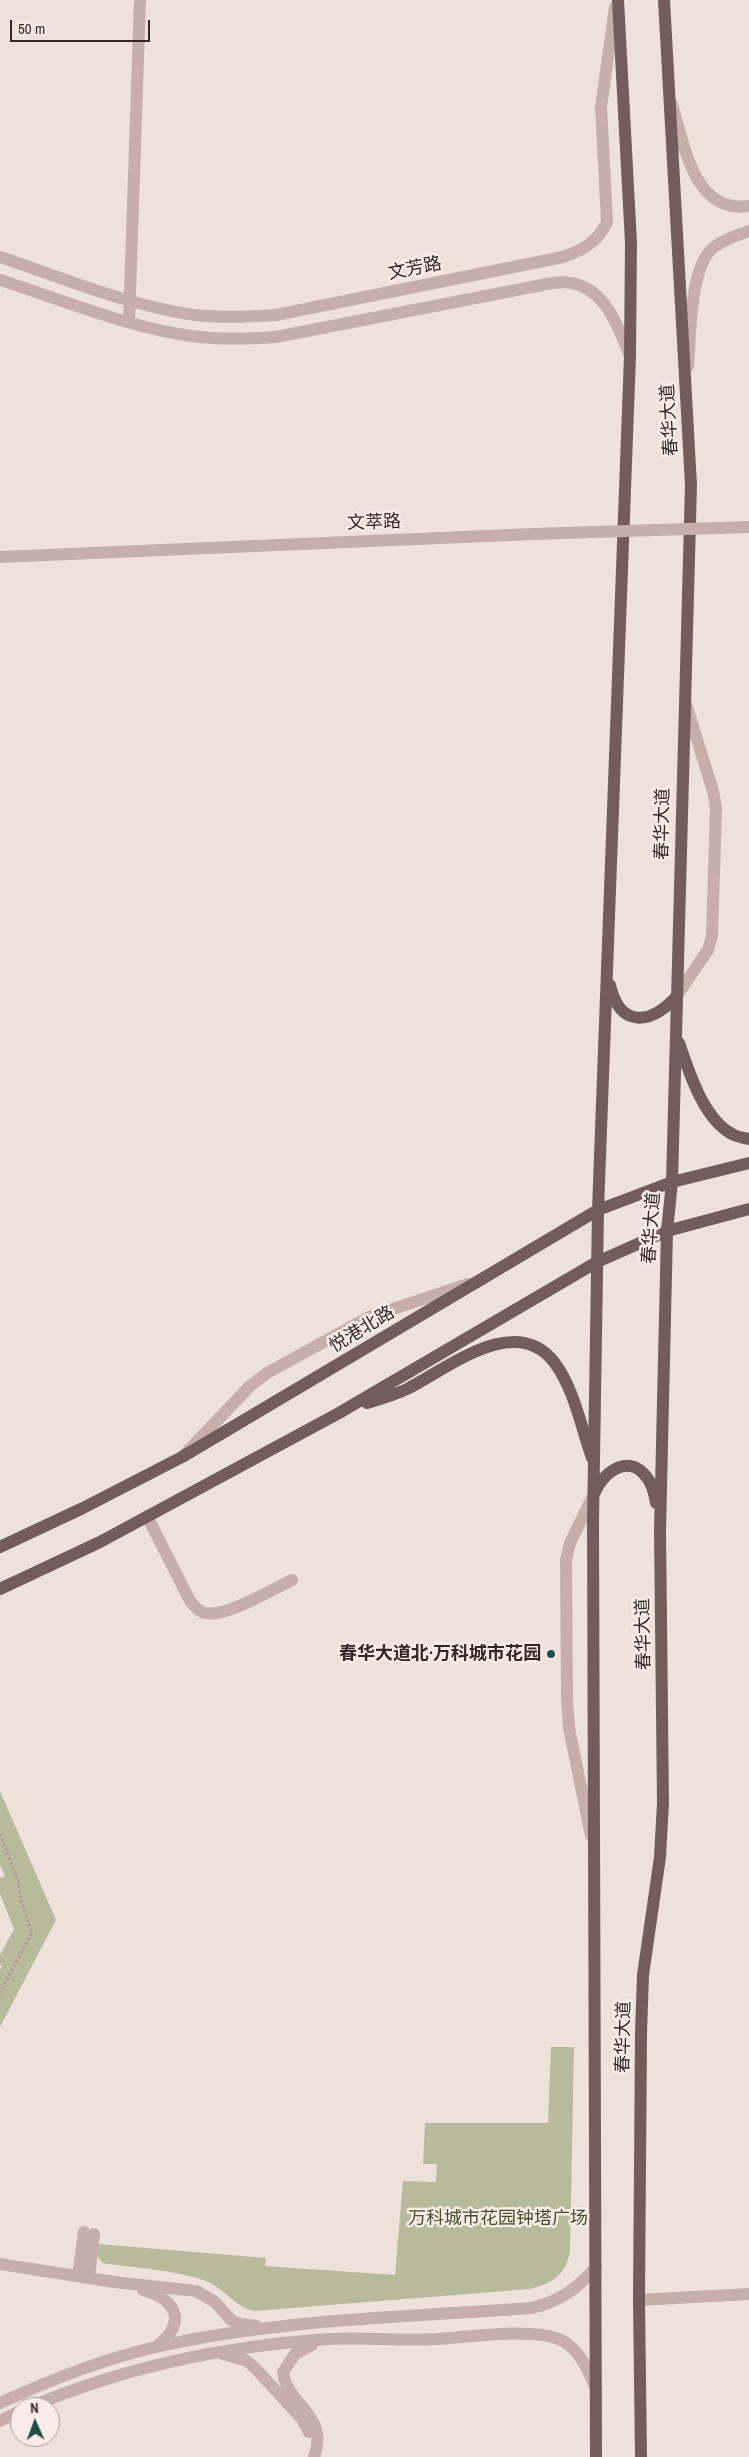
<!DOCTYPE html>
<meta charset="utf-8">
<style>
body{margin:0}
#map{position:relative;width:749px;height:2457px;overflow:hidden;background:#eee1da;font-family:"Archivo Narrow",sans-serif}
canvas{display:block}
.north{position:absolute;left:10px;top:2397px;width:50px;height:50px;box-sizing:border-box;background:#f7ece6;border:1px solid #a89e9a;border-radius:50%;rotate:358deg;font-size:14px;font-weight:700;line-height:20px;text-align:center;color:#322827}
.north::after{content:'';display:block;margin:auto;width:18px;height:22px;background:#214f49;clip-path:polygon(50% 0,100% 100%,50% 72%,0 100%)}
.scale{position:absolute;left:10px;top:20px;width:140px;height:22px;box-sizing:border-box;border:2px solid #322827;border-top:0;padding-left:6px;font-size:15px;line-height:18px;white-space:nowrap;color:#322827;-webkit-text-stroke:4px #f7ece6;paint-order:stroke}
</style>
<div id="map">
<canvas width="749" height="2457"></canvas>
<div class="north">N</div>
<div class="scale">50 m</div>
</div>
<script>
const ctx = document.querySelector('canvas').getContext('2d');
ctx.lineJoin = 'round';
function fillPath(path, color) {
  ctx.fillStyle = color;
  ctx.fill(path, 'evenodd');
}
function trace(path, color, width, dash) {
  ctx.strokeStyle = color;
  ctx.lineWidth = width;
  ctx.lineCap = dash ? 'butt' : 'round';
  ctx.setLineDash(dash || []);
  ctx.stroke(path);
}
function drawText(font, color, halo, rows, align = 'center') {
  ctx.font = font + ' "Archivo Narrow","Noto Sans SC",sans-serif';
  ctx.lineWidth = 5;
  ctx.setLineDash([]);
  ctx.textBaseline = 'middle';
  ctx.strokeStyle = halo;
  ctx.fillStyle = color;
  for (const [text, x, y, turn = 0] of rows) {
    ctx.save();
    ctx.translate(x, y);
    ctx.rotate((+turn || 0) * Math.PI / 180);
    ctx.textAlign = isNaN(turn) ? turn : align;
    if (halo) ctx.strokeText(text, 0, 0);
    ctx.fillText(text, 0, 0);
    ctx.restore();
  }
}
const green = new Path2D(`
 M0,1791L56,1920L0,2027V1970L2,1966L0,1965V1955L14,1929L0,1894V1878L5,1876L0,1865Z
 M551,2047H574L570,2251C566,2275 553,2283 530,2289L255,2311C237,2309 224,2288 206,2281C176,2270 135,2268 103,2263L97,2256L98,2244L266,2258L265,2266L395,2275L403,2181L436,2182L437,2164H423L425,2123H548Z`);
const path = new Path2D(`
 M0,1834L18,1881L22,1904L32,1932L0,1993`);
const minor = new Path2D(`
 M672,104C684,143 693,214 749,206
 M0,257C63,278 129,306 195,315C222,318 249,317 276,315L563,257C583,250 598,242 607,222L601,107L615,7
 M0,280C60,299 130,328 192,336C220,340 248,339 276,337L547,284C554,283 563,281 571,283C606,289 618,327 630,356
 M129,322L140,0
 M688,366C691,336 689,266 714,247C724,240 737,235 749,231
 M0,557L533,534
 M676,997L708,950L712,936L716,808L713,791L686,704
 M186,1453L250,1386L267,1373L369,1317L468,1284
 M147,1516L190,1601C194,1606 199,1612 205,1613C225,1618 273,1589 292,1580
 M591,1836L569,1728L567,1698L566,1560L570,1543L594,1494
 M0,2264L114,2282L196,2291L215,2302L231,2320L240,2324L256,2326
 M78,2276L84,2232
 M89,2278L94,2234
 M143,2290C178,2300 187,2323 156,2347
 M639,2300L749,2294
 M312,2345L295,2354L283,2372C287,2406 330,2415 314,2457
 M223,2354L247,2361L255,2368L302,2419L309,2432
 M0,2403C50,2380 103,2359 156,2347C276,2319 409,2317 532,2308C560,2301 577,2289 596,2267
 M30,2407C124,2367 225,2346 328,2339C364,2337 401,2341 437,2339C470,2337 533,2327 561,2340C580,2349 588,2371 596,2388
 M0,2421L20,2411`);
const major = new Path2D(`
 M610,985C620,1028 650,1025 676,997
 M679,1043C689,1072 704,1121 734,1135C738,1137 744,1138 749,1139
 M367,1403C380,1399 395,1395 407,1389C447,1369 515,1312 554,1362C574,1388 581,1427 592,1458
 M595,1492C602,1474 627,1454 644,1474C652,1482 654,1492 656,1503
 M0,1547L83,1508L182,1457L598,1210L672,1182L749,1163
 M0,1589L100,1542L339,1413L597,1262L667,1231L749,1209
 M596,2457L593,1522L598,1210L630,356L631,243L618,0
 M641,2457L639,2300L641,2033L643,1975L660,1857L663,1803L660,1530L667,1231L672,1182L691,485L664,0`);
const minorBridge = new Path2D(`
 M533,534L749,527`);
const markers = [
 [551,1654,5,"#214f49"]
];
const streetNames = [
 ["文芳路",415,269,-11],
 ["春华大道",670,420,-93],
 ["文萃路",374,523,-2],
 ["春华大道",663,824,-89],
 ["春华大道",652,1228,-86],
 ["悦港北路",362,1330,-31],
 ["春华大道",644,1634,-91],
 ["春华大道",624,2037,-89]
];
const poiNames = [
 ["春华大道北·万科城市花园",541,1654]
];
const parkNames = [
 ["万科城市花园钟塔广场",498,2219]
];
fillPath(green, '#b7bb9c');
trace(path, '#b09992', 3, [2.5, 2.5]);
trace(minor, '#c5afa8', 12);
trace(major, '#735d5a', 12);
trace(minorBridge, '#c5afa8', 12);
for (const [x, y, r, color] of markers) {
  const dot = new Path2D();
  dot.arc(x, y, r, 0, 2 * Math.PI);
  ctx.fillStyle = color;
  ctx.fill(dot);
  trace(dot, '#f7ece6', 2);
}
drawText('18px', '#322827', '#f7ece6', streetNames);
drawText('bold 18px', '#322827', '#f7ece6', poiNames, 'right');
drawText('18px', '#494e2e', '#f7ece6', parkNames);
</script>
